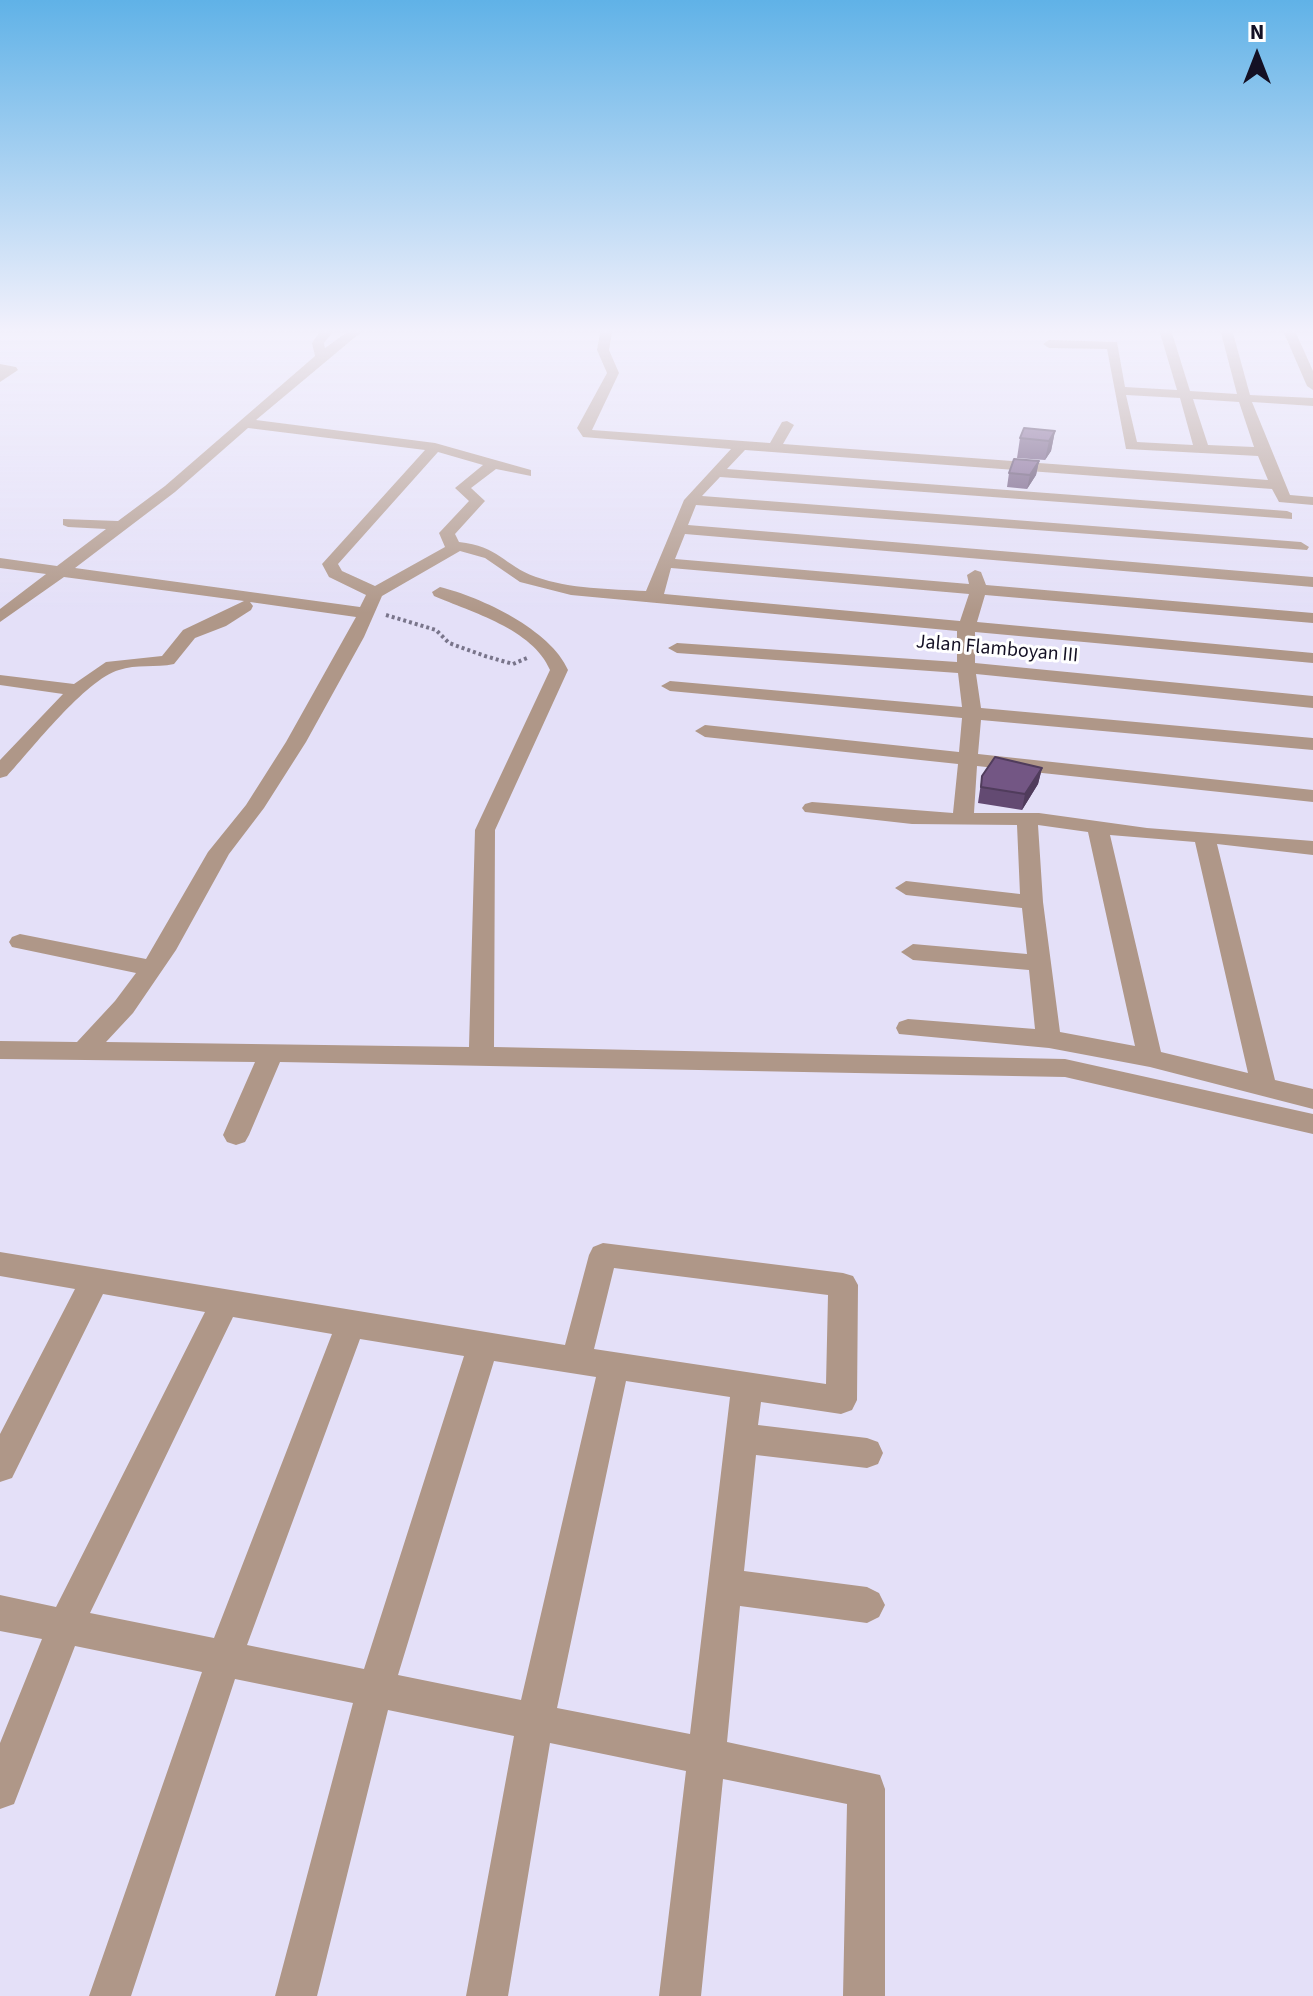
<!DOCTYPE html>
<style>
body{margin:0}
#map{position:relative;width:1313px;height:1996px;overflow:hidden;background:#e4e0f8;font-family:"Source Sans 3",sans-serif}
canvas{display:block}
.north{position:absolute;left:1217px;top:16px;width:80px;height:80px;-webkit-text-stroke:6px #fff;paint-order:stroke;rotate:0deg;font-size:22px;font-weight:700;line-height:32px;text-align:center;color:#141024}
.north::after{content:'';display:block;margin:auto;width:28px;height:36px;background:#141024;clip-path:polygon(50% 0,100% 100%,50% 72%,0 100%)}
</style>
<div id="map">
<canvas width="1313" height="1996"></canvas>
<div class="north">N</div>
</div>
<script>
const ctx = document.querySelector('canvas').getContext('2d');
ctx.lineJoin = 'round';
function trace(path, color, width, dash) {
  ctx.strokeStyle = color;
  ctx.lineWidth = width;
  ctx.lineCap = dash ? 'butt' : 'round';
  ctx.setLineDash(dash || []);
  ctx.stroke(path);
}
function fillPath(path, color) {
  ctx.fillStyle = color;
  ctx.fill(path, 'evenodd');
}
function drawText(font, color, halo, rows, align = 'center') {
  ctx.font = font + ' "Source Sans 3",sans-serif';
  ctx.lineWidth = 6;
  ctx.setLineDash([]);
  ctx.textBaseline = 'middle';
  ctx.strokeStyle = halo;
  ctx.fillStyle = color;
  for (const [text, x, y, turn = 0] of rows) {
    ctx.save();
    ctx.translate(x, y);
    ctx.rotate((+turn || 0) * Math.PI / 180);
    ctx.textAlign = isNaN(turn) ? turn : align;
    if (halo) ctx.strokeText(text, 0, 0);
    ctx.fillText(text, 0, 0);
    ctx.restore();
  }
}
const path = new Path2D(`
 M386,615L436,630L449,643L485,656L513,664L527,658`);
const minor = new Path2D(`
 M319,333H332L324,343L325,348L346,333H360L256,420L435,443L531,470V476L496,469L471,488L485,501L455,534L459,542C499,546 503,565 536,577C570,589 610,589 646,591L684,500L731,449L583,437L577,428L607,373L597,350L600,333H612L609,350L619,373L592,430L770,443L782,422L787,421L794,425L783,444L1268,480L1258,456L1126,449L1107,349L1049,348L1043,344L1049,340L1117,342L1125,387L1177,390L1160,333H1172L1190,391L1237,394L1221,333H1233L1250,395L1313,398V406L1252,402L1290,495L1313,497V505L1279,502L1272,489L745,450L727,469L1287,511L1292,513V519L720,477L702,496L1301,542L1309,547L1307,550L696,505L688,525L1313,577V587L685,534L675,559L969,584L967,575L975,570L981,572L986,585L1313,613V623L985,595L977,622L1313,653V663L975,632V663L1313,696V708L976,674L981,708L1313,738V750L981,720L978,754L1313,790V802L977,766L974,813H1039L1147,828L1313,841V855L1217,844L1275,1080L1313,1089V1109L1150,1067L1049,1048L899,1034L896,1028L899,1022L908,1019L1035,1029L1029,970L913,960L901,952L913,944L1027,954L1022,908L906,895L895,888L906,881L1020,894L1017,825L912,824L805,812L802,808L805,804L812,802L953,813L958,764L705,737L695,731L705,725L959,752L962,718L670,691L661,686L670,681L962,707L958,673L677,653L668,648L677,643L957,662V631L571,595L520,582L485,558L460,551L382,596L364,637L306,742L264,808L229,854L176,950L133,1013L106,1042L469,1047L475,830L550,670C533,629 471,612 434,596L432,592L440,587C481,597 551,630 568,670L495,830L494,1047L1065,1059L1313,1114V1134L1065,1077L280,1062L249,1135L245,1142L236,1145L227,1142L223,1135L255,1062L0,1059V1041L77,1042L115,1001L136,973L12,947L9,942L12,937L20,934L146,959L208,852L246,805L286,742L356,617L250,602L253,606L251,610L226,626L195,638L174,664C156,668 136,664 119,670C85,680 32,749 7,776L0,778V760L63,694L0,685V675L74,684L106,662L162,656L183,630L244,601L64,577L0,622V609L46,574L0,568V558L57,566L106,529L68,527L63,525V519L118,521L165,486L315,356L312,343ZM1126,395L1180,398L1193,445L1137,442ZM1193,399L1239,402L1254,447L1208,445ZM248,428L425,450L322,564L329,577L366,595L360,607L75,568L175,492ZM438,452L483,465L455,488L469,501L439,533L445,547L375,586L342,571L338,564ZM671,568L969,594L960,621L664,594ZM1038,825L1088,832L1135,1046L1060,1032L1043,902ZM1110,835L1195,842L1248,1073L1161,1052Z
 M1284,333H1296L1313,371V390L1307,386Z
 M0,364L16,367L18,370L0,382Z
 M603,1243L843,1273L853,1276L858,1285L857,1400L852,1410L841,1414L761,1402L758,1425L867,1438L878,1442L883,1453L878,1464L867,1468L756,1455L744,1571L867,1587L879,1593L885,1605L879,1617L867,1623L740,1606L727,1742L880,1775L885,1789V1996H843L847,1804L723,1779L701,1996H659L686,1771L550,1743L508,1996H466L514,1736L388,1710L317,1996H275L353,1703L235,1679L131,1996H89L202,1672L75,1646L14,1804L0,1809V1743L42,1639L0,1631V1595L56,1607L205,1312L103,1294L12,1478L0,1482V1434L75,1289L0,1276V1252L565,1345L589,1255L593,1247ZM614,1268L828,1295L826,1384L594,1349ZM233,1317L332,1334L214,1638L90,1613ZM360,1339L464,1356L364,1669L247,1645ZM494,1361L596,1377L521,1700L398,1675ZM626,1381L730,1397L690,1734L557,1708Z`);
const wall = new Path2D(`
 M1055,431L1051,451L1045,460L1017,458L1020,438Z
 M1039,461L1036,475L1027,489L1007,487L1009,473Z
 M1042,768L1038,784L1022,810L978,803L982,776Z`);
const shadedWall = new Path2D(`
 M1055,431L1051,451L1045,460L1049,441Z
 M1039,461L1036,475L1027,489L1030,475Z
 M1042,768L1038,784L1022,810L1025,794Z`);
const building = new Path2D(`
 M1024,428L1055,431L1049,441L1020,438Z
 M1014,459L1039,461L1030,475L1009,473Z
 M995,757L1042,768L1025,794L981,787L982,776Z`);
const farStreetnames = [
 ["Jalan Flamboyan III",997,650,5]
];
trace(path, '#79758b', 4, [3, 3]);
fillPath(minor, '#af9788');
fillPath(wall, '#634a72');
fillPath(shadedWall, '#503c5c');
fillPath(building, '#735684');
trace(building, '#503c5c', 2);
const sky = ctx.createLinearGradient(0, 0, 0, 613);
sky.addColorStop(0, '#60b2e7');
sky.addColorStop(0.54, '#f3f1fc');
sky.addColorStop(1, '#f3f1fc00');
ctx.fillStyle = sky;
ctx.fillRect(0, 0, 1313, 613);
drawText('20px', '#141024', '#fff', farStreetnames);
</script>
